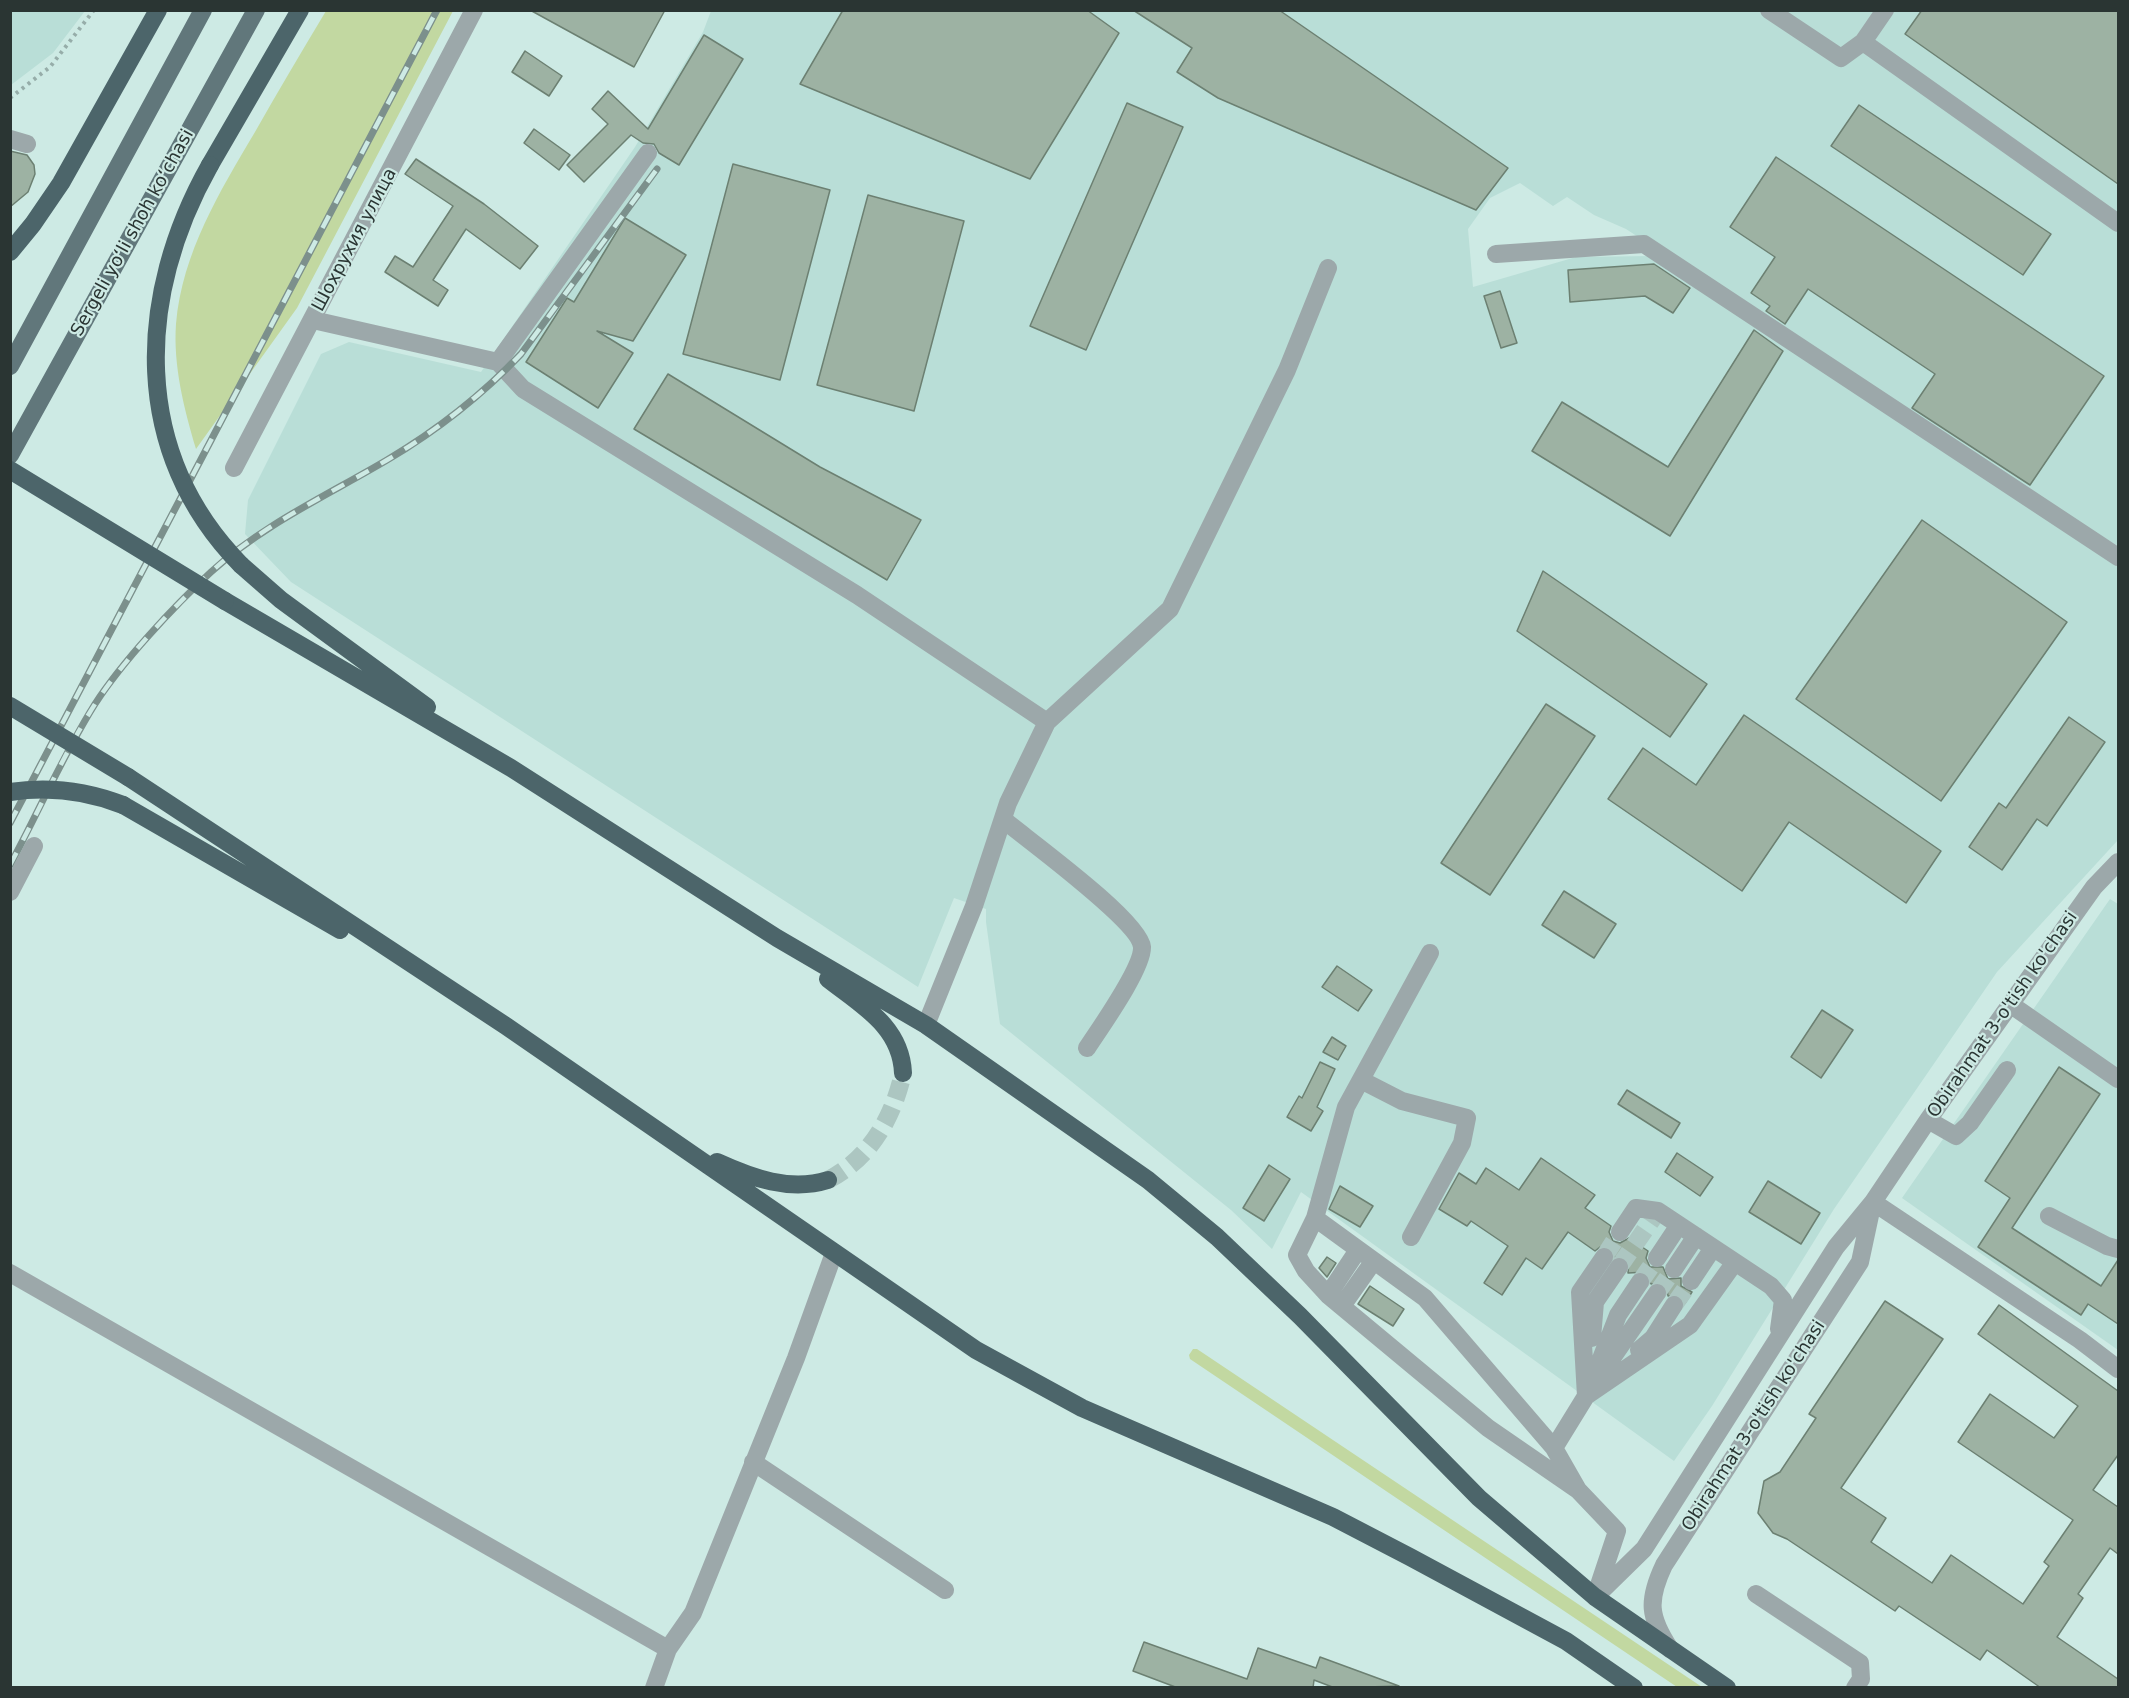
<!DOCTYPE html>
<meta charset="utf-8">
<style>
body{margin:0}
#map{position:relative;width:2129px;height:1698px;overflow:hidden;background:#cdeae4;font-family:"DejaVu Sans",sans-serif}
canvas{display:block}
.frame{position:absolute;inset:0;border:12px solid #2a3533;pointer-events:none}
</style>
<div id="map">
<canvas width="2129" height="1698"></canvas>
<div class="frame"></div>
</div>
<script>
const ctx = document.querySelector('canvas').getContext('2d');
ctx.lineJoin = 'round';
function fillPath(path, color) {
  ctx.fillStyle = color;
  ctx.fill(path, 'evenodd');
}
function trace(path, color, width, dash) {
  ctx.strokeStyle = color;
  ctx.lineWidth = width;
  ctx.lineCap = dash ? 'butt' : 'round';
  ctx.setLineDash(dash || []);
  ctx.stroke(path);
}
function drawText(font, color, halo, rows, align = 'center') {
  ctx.font = font + ' "DejaVu Sans",sans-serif';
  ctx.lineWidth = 4.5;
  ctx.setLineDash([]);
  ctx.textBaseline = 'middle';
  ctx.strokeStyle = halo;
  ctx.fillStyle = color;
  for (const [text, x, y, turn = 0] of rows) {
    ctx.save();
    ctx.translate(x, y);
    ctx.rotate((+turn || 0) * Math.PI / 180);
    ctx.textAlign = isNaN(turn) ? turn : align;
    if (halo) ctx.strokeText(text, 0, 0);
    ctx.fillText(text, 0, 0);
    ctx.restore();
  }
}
const built = new Path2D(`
 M11,10H85V11L53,53L11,85Z
 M711,11H2118V546L2026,491L1626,229L1594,215L1567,197L1553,206L1520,183L1490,198L1468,229L1473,287L1576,257L1652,256L2118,562V840L1997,972L1834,1209L1712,1406L1674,1461L1301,1192L1272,1249L1231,1210L1000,1024L986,922V909L954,898L918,987L291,582L245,534L248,500L321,354L349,342L481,372L635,147L703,32Z
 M2110,899L2118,904V1350L1902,1198Z`);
const green = new Path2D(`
 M326,11H453L297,308L196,449C184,409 173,365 176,324C182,253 220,191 255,132C278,91 302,51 326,11Z
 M1193,1349H1197L1702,1687H1677L1190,1359L1189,1355Z`);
const building = new Path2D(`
 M530,10H665L634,67Z
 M843,10H1087L1119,33L1030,179L800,84Z
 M1133,10H1279L1508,168L1476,210L1218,98L1177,72L1192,48Z
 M1922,10H2118V184L1905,34Z
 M704,35L743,59L679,165L659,153L654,144L643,143L631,135L584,182L567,165L608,124L592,109L608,91L648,129Z
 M525,51L562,76L549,96L512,72Z
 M1127,103L1183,127L1086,350L1030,326Z
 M1859,105L2051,234L2023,275L1831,146Z
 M534,129L570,155L559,170L524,143Z
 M10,151L27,155L34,165L35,174L28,192L10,207Z
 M1776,157L2104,376L2030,485L1912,408L1935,374L1808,289L1785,324L1766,311L1770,306L1751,293L1775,257L1730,227Z
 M416,159L484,204L538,246L520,269L466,229L433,280L448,290L438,306L385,272L395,256L413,267L453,206L405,174Z
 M733,164L830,190L780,380L683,354Z
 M868,195L964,221L914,411L817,385Z
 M625,218L686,255L633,341L597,331L633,353L598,408L526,362L567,298L574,302Z
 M1654,264L1690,288L1673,313L1645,296L1570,302L1568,270Z
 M1500,291L1517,343L1501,348L1484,296Z
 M1754,330L1783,351L1670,536L1532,451L1562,402L1668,467Z
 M668,374L820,467L921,520L887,580L634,429Z
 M1922,520L2067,622L1941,801L1796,699Z
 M1543,571L1707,684L1670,737L1517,631Z
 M1546,704L1595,736L1490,895L1441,863Z
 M1744,715L1941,851L1906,903L1789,822L1742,891L1608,799L1643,748L1696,785Z
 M2069,717L2105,742L2047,826L2037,819L2002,870L1969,847L1999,803L2006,808Z
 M1564,891L1616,924L1594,958L1542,925Z
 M1337,966L1372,990L1358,1011L1322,987Z
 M1822,1010L1853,1030L1821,1078L1791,1057Z
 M1332,1037L1346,1046L1338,1060L1323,1052Z
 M1320,1062L1335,1069L1317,1107L1323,1111L1311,1131L1287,1117L1299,1096L1302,1098Z
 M2059,1067L2100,1094L2012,1228L2101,1286L2118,1260V1324L2088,1304L2081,1315L1978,1247L2010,1198L1985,1181Z
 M1627,1090L1680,1123L1671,1138L1618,1104Z
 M1677,1153L1713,1177L1700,1196L1665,1172Z
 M1541,1158L1595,1195L1585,1208L1611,1226L1609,1232L1613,1241L1620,1243L1629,1238L1648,1251L1646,1258L1650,1267H1663L1668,1279L1681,1278V1286L1692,1292L1685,1303L1680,1295L1668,1296L1667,1289L1663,1283L1651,1284L1646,1272L1628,1273L1629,1262L1625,1257H1615L1610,1247H1600L1595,1251L1568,1232L1542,1269L1526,1258L1502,1295L1484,1283L1508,1246L1471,1221L1467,1226L1439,1209L1459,1173L1476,1184L1486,1168L1519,1190Z
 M1269,1165L1290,1179L1264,1221L1243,1208Z
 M1768,1181L1820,1213L1801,1244L1749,1212Z
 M1340,1186L1373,1206L1360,1227L1329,1209Z
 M1327,1257L1336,1263L1327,1277L1319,1268Z
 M1370,1286L1404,1309L1393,1326L1358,1304Z
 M1885,1301L1943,1339L1841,1488L1886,1518L1871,1542L1932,1583L1951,1555L2023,1604L2049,1566L2044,1562L2073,1520L1958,1442L1990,1394L2054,1438L2078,1406L1978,1334L1999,1305L2118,1391V1455L2093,1490L2118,1507V1554L2110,1548L2078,1594L2083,1598L2057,1637L2118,1679V1688H2041L1987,1650L1980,1660L1899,1606L1895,1611L1787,1539L1773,1533L1758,1513L1764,1481L1780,1472L1816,1418L1809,1414Z
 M1144,1642L1247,1679L1258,1648L1316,1668L1320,1657L1399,1686L1335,1688L1314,1680L1313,1688H1178L1133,1671Z`);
const minorTunnel = new Path2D(`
 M1604,1257L1620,1232
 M1619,1267L1658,1211
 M1640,1282L1657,1258
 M1657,1293L1674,1269
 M1674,1305L1691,1281`);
const highwayTunnel = new Path2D(`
 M828,1180C870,1158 893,1118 903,1073`);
const path = new Path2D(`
 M10,98L50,67L94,10`);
const minor = new Path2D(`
 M1769,10L1841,58L1863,42L1885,10
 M1863,42L2118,223
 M10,139L27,144
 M1496,254L1644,244L2118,557
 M313,320L498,362L523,389L857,595L1047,722
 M498,362L648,153
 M234,468L474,10
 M1004,820C1028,840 1140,921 1142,947C1143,968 1100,1028 1087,1048
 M10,892L34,846
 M2010,1004L2118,1079
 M926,1025L974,906L1008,803L1047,722L1170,609L1287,370L1328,268
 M1361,1080L1402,1101L1467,1118L1462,1143L1411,1237
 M1928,1120L1956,1136L1970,1123L2007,1070
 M1873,1202L2080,1340L2118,1369
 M2049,1216L2107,1246L2118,1249
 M1315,1218L1346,1107L1430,953
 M1620,1232L1636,1208L1658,1211L1771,1286L1783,1300L1779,1329
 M1657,1258L1679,1225
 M1674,1269L1696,1236
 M10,1273L668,1649
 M1691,1281L1713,1248
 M1328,1295L1358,1250
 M1342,1306L1373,1262
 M1592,1338L1595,1302L1619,1267
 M1639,1350L1653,1338L1674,1305
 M1599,1364L1618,1315L1640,1282
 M1586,1396L1690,1325L1735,1262
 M1586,1396L1580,1292L1604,1257
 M1554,1448L1586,1396L1657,1293
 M753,1462L945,1590
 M1578,1490L1554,1448L1425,1298L1315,1218L1297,1255L1306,1271L1328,1295L1488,1428L1578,1490L1617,1531L1595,1597
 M1756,1594L1860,1663L1861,1679L1855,1688
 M1595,1597L1644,1549L1836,1247L1873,1202L1928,1120L2094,887L2118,862
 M1670,1649C1649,1617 1647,1601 1664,1565L1860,1262L1872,1206
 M654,1688L668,1649L693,1613L796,1358L834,1253`);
const major = new Path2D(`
 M10,366L203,10
 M10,455L256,10`);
const highway = new Path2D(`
 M210,165L300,10
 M10,252L33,224L61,183L158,10
 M241,565L281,600L427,707
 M225,601L511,768L777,938L926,1025L1148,1180L1217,1237L1300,1316L1479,1498L1595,1597L1727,1688
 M128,777L506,1026L976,1350L1082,1408L1333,1517L1410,1557L1566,1641L1634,1688
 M123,805L340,930
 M828,979C861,1005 901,1026 903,1073
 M717,1162C752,1178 790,1192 828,1180`);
const rail = new Path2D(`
 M10,823L437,10
 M10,865C38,813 64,753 95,704C122,662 174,606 211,572C262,525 328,495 387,460C436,431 482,395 521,354L657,169`);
const highwayBridge = new Path2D(`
 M210,165C136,296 130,452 241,565
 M10,470L225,601
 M10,706L128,777
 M10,792C49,786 87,791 123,805`);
const streetNames = [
 ["Sergeli yo‘li shoh ko‘chasi",133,233,-61],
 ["Шохрухия улица",355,240,-62],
 ["Obirahmat 3-o'tish ko'chasi",2003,1015,-55],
 ["Obirahmat 3-o'tish ko'chasi",1754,1426,-57]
];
fillPath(built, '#b9ded7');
fillPath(green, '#c2d8a1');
fillPath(building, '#9db2a3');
trace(building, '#6c8072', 1.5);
trace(minorTunnel, '#acc6c1', 18, [18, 9]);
trace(highwayTunnel, '#acc6c1', 18, [18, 9]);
trace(path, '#96ada9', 4, [3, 4.5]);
trace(minor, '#9ca8aa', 18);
trace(major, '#61777b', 18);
trace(highway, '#4c656a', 18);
trace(rail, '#7c908c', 7);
trace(rail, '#cdeae4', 4.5, [14]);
trace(highwayBridge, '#4c656a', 18);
drawText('18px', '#2a3533', '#cdeae4', streetNames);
</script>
